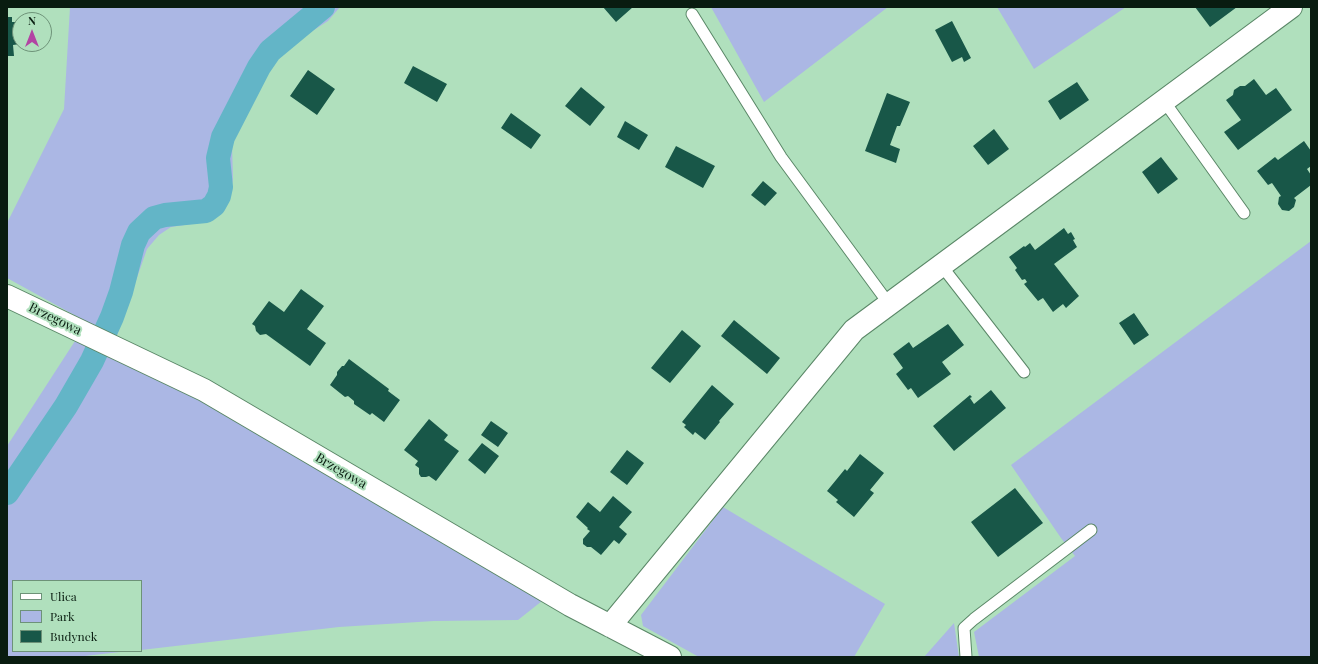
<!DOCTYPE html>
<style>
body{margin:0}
#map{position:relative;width:1318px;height:664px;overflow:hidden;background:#b0e0bd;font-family:"Playfair Display",serif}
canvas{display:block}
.frame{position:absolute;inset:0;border:8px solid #091c10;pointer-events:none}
.legend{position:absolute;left:12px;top:580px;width:130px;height:72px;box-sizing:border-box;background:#b0e0bd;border:1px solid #6d9278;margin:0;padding:5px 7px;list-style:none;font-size:12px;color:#091c10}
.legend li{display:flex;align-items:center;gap:8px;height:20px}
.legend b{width:20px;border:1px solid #6d9278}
.north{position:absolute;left:12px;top:12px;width:40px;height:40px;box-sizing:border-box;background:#b0e0bd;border:1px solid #6d9278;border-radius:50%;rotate:0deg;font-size:11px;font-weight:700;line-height:16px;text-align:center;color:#091c10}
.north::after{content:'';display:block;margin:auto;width:14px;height:18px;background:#b245a3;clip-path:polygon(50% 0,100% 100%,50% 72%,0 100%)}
</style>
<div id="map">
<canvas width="1318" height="664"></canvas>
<div class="frame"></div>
<ul class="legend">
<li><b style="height:5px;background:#fff"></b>Ulica</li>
<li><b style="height:11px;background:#abb7e4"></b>Park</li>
<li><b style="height:11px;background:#185748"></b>Budynek</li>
</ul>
<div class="north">N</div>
</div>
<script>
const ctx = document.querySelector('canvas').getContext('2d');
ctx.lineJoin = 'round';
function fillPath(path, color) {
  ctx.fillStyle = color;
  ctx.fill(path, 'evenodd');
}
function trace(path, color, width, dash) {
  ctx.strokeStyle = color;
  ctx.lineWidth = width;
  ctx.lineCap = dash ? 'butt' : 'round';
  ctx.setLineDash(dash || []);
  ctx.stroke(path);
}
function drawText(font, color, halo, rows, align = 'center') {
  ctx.font = font + ' "Playfair Display",serif';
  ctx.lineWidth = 4;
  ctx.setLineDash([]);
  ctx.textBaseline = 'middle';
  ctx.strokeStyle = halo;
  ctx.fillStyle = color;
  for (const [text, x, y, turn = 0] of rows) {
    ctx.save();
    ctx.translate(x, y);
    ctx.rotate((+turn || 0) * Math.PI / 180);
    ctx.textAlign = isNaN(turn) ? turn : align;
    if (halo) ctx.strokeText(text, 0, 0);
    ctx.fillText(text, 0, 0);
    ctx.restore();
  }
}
const green = new Path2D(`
 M70,7H340L328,21L289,46L267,69L246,110L232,144L233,179L229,200L219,213L205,222L171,227L159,235L147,249L116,338L7,278V223L64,109Z
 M711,7H888L764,102Z
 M997,7H1126L1034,69Z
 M1311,241V657H979L974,632L1075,556L1061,538L1011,465Z
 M75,341L199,399L542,601L518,620L434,621L339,627L141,650V581H13V651H129L76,657H7V446Z
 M723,507L885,604L854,657H699L643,626L641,615Z
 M954,623L959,657H924Z`);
const canal = new Path2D(`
 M7,493L66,406L92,361L112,317L121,292L133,245L139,232L154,218L165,215L206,211L214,205L219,196L221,187L218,158L223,137L259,67L270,51L323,7`);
const building = new Path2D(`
 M603,7H633L616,22Z
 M1195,7H1237L1210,27Z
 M7,17H12V22H20V44L13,45L14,56H7Z
 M952,21L971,58L964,62L962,57L952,62L935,30Z
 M413,66L447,84L437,102L404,83Z
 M308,70L335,89L317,115L290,96Z
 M1254,79L1266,95L1276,88L1292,110L1238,150L1224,132L1241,120L1226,100L1233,95L1234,90L1240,86H1245Z
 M1077,82L1089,100L1060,120L1048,101Z
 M581,87L605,107L590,126L565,106Z
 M887,93L910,102L900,126H897L890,145L900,149L896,163L865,151Z
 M511,113L541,135L531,149L501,128Z
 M625,121L648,135L639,150L617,137Z
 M994,129L1009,149L988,165L973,146Z
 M1304,141L1311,151V166L1307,169L1311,175V185L1294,198L1296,200L1294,207L1289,211L1282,210L1278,204L1279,197L1281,196L1272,183L1268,185L1257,171L1275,157L1278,160Z
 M676,146L715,166L703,188L665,167Z
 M1161,157L1178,179L1158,194L1142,172Z
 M763,181L777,193L765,206L751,195Z
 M1064,228L1068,234L1071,232L1075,239L1073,240L1077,247L1054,264L1079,296L1066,308L1063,304L1053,312L1043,298L1038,301L1024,284L1027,282L1025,279L1022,280L1015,270L1017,268L1009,257L1024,246L1025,247L1030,243L1035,250Z
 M301,289L324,306L307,329L326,343L310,366L266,334L260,335L256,331L255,326L252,324L269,301L284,312Z
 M1134,313L1149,335L1134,345L1119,323Z
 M734,320L780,358L767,374L721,336Z
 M948,324L964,345L942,362L951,374L918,398L911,388L908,390L896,374L903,368L893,354L909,342L913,348Z
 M682,330L701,346L670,383L651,368Z
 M349,359L389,389L388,391L400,400L384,422L372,413L370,415L354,404V401L348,396L345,397L330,385L337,375V372L342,366H344Z
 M712,385L734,404L719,421L720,422L705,440L695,432L693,435L684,427L686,425L682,422Z
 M991,390L1006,408L954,451L933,426L970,395L972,397L970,398L974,404Z
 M429,419L448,435L444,440L459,451L436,481L429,476L426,477H421L419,474V468L415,465L418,461L404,450Z
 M491,421L508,433L498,447L481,435Z
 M482,443L499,456L485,474L468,460Z
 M627,450L644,463L627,485L610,472Z
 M860,454L884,473L870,490L874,493L854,517L836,502L838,500L827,491L845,469L847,471Z
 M1015,488L1043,523L998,557L971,522Z
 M613,496L632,512L619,527L627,534L619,544L614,540L601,555L591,547H587L583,544V539L590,531L587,529L588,528L576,517L588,502L600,512Z`);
const lane = new Path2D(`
 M692,14L781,157L889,304
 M1164,101L1244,213
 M941,265L1024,372
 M966,657L964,628L974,619L1091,530`);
const street = new Path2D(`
 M7,296L204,390L570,605L670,657
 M610,626L854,330L1291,7`);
const streetNames = [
 ["Brzegowa",55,319,26],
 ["Brzegowa",341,471,30]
];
fillPath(green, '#abb7e4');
trace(canal, '#63b5c7', 24);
fillPath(building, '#185748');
trace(lane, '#5a8767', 13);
trace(street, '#5a8767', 24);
trace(lane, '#fff', 11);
trace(street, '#fff', 22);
drawText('13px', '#091c10', '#b0e0bd', streetNames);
</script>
